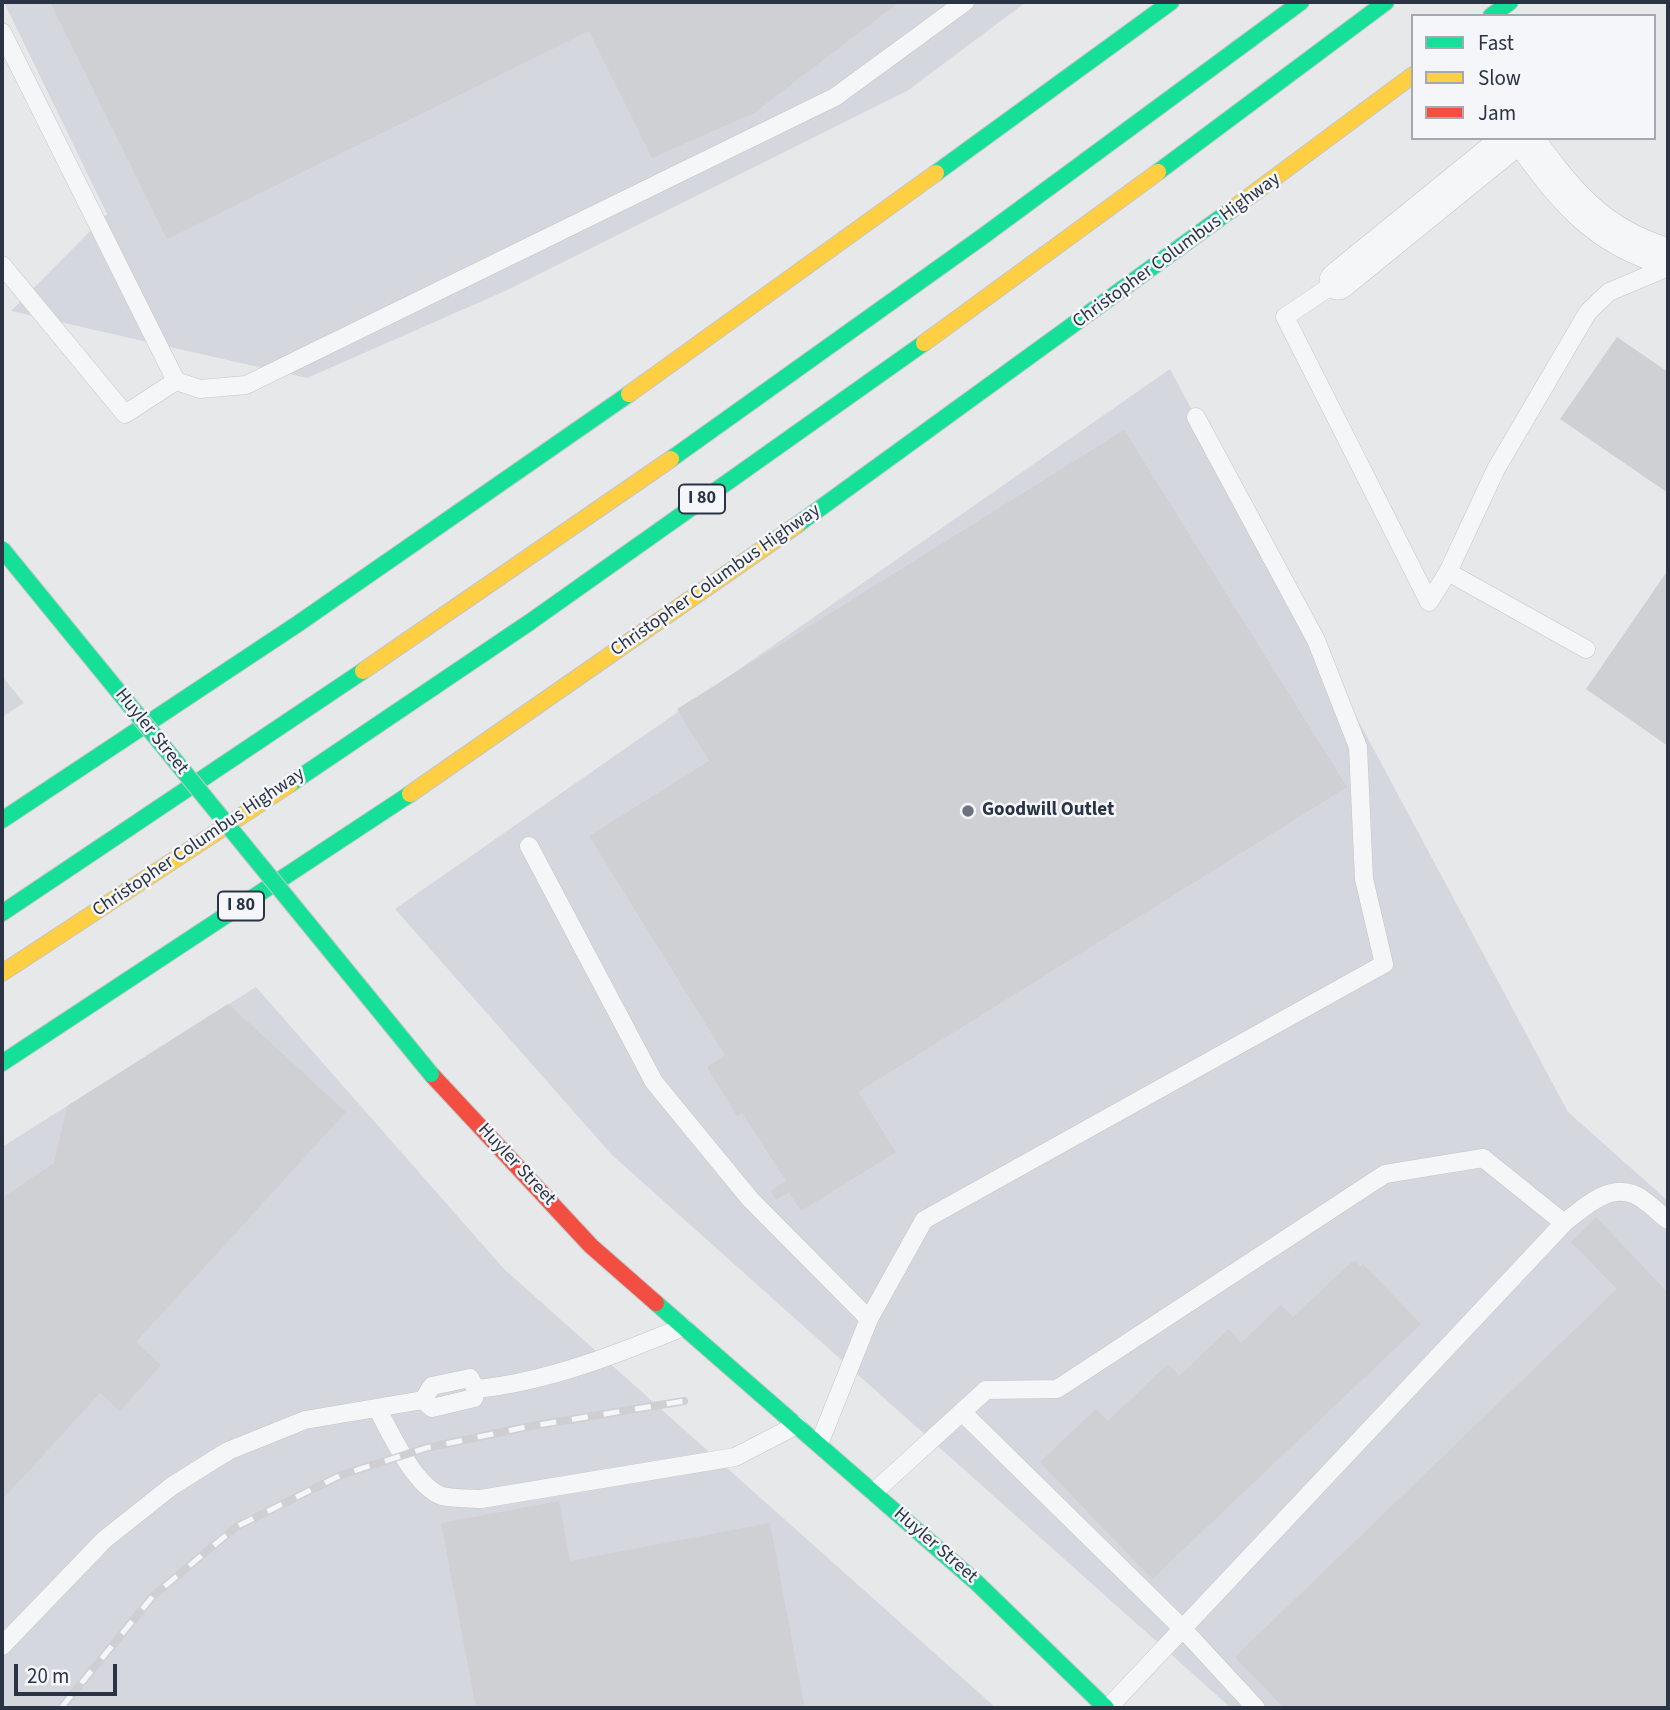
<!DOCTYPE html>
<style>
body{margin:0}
#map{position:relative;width:1670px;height:1710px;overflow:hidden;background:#e6e8ea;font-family:"Source Sans 3",sans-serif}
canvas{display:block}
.frame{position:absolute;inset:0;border:4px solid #2b3445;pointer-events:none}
.legend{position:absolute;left:1411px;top:14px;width:245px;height:126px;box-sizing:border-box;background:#f4f6f9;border:2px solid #a4a8b1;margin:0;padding:9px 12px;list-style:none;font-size:21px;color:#2b3445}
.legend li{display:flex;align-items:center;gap:14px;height:35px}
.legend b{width:35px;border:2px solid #a4a8b1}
.scale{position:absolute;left:14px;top:1664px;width:103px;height:32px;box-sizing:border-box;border:4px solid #2b3445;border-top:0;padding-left:9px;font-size:21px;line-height:24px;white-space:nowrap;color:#2b3445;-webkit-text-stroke:5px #f4f6f9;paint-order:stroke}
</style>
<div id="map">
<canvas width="1670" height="1710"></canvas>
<div class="frame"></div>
<ul class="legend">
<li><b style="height:9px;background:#16e098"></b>Fast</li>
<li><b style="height:9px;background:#ffcf43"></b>Slow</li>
<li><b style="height:9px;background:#f24e42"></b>Jam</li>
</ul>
<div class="scale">20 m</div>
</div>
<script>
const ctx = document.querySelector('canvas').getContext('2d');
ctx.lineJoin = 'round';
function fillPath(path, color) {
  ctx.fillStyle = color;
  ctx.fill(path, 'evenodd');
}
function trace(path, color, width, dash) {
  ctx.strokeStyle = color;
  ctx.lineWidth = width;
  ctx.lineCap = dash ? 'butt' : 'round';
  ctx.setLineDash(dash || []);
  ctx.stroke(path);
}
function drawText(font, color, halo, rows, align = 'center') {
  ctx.font = font + ' "Source Sans 3",sans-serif';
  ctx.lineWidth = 5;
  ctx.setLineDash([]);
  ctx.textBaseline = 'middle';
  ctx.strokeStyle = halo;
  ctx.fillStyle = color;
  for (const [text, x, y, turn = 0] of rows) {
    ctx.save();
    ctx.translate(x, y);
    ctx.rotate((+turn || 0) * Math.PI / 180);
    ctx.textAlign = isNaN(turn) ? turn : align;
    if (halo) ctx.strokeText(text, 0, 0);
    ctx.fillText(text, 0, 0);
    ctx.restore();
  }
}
const built = new Path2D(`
 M4,2H1026L907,91L505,291L307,378L11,311L107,214Z
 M1170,369L1568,1112L1668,1201V1708H1231L612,1155L395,909Z
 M2,676L24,703L2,717Z
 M256,987L504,1269L996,1708H2V1147Z`);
const building = new Path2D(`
 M50,2H899L754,113L652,158L589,31L167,239Z
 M1617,337L1668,372V493L1560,419Z
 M1124,430L1347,787L858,1092L896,1152L801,1211L789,1192L776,1200L771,1191L786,1181L742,1113L737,1116L707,1067L725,1055L589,836L709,761L677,709Z
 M1668,570V746L1586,689Z
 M228,1004L346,1112L136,1342L161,1365L120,1411L100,1393L2,1500V1198L54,1163L67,1106Z
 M1596,1217L1668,1293V1708H1284L1235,1657L1617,1289L1571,1242Z
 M1354,1260L1360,1266L1363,1264L1421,1324L1152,1579L1040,1462L1096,1409L1108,1421L1168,1364L1179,1376L1229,1329L1241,1343L1281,1305L1293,1317Z
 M559,1501L570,1561L770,1523L804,1705L789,1708H476L441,1523Z`);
const lane = new Path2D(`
 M2,32L176,381L200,389L246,385L835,97L965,2
 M2,265L125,414L176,381
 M1338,281L1285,317L1429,602L1448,572L1496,469L1588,312L1609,292L1668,267
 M1448,572L1586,649
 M529,846L654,1082L750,1199L869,1319
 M1564,1223C1582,1209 1607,1184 1633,1194C1645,1198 1658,1213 1668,1220
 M476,1389C547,1382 618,1354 683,1327
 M423,1400L432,1408L474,1398L476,1389
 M377,1408C390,1432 414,1486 442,1496C454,1499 469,1498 481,1499L735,1457L797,1425
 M962,1412L1183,1629L1256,1708
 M819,1444L869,1319L924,1220L1384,964L1364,879L1358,747L1316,640L1196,417
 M874,1492L986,1390L1057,1389L1385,1174L1483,1158L1564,1223L1108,1708
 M2,1646L104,1540L172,1486L228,1451L305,1420L423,1400L432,1386L470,1378L476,1389`);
const street = new Path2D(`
 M1524,138C1565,195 1598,237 1668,257
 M1338,281L1514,138`);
const fast = new Path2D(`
 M1491,16L1510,2
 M1158,172L1386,2
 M936,173L1171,2
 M671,459L982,237L1301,2
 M797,525L1231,210
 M290,784L530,622L924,343
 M2,820L299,623L629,394
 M2,913L363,671
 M2,1063L410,794
 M656,1303L977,1583L1106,1708`);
const slow = new Path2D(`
 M1231,210L1413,75
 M924,343L1158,172
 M629,394L936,173
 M363,671L671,459
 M410,794L797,525
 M2,973L290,784`);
const jam = new Path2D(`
 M431,1074L591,1246L656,1303`);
const rail = new Path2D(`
 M61,1708L153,1596L236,1527L341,1475L426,1448L526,1427L684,1401`);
const fastBridge = new Path2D(`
 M2,549L431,1074`);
const markers = [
 [968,811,7,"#6c737f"]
];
const shields = [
 [702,499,46],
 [241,906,46]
];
const shieldNames = [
 ["I 80",702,499],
 ["I 80",241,906]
];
const streetNames = [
 ["Christopher Columbus Highway",1177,251,-36],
 ["Christopher Columbus Highway",716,581,-35],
 ["Huyler Street",151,732,51],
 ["Christopher Columbus Highway",199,843,-34],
 ["Huyler Street",516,1165,47],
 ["Huyler Street",935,1546,41]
];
const poiNames = [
 ["Goodwill Outlet",982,811]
];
fillPath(built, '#d4d7dd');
fillPath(building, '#ced0d3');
trace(lane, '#c4c6c8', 19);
trace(street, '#c4c6c8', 38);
trace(fast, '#c4c6c8', 18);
trace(slow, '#c4c6c8', 18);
trace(jam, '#c4c6c8', 18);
trace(lane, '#f5f6f7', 18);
trace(street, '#f5f6f7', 37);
trace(fast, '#16e098', 16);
trace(slow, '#ffcf43', 16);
trace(jam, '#f24e42', 16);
trace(rail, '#cecfd2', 8);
trace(rail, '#f4f6f9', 5, [16]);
trace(fastBridge, '#c4c6c8', 18, []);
trace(fastBridge, '#16e098', 16);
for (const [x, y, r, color] of markers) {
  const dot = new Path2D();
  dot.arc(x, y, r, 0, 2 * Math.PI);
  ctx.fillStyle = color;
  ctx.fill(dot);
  trace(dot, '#f4f6f9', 2.5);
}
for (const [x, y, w] of shields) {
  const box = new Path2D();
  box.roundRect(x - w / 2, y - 14.5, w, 29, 5);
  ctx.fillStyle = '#f4f6f9';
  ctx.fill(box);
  trace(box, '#2b3445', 2);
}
drawText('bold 18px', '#2b3445', null, shieldNames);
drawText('19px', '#2b3445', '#f4f6f9', streetNames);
drawText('bold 19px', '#2b3445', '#f4f6f9', poiNames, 'left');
</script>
